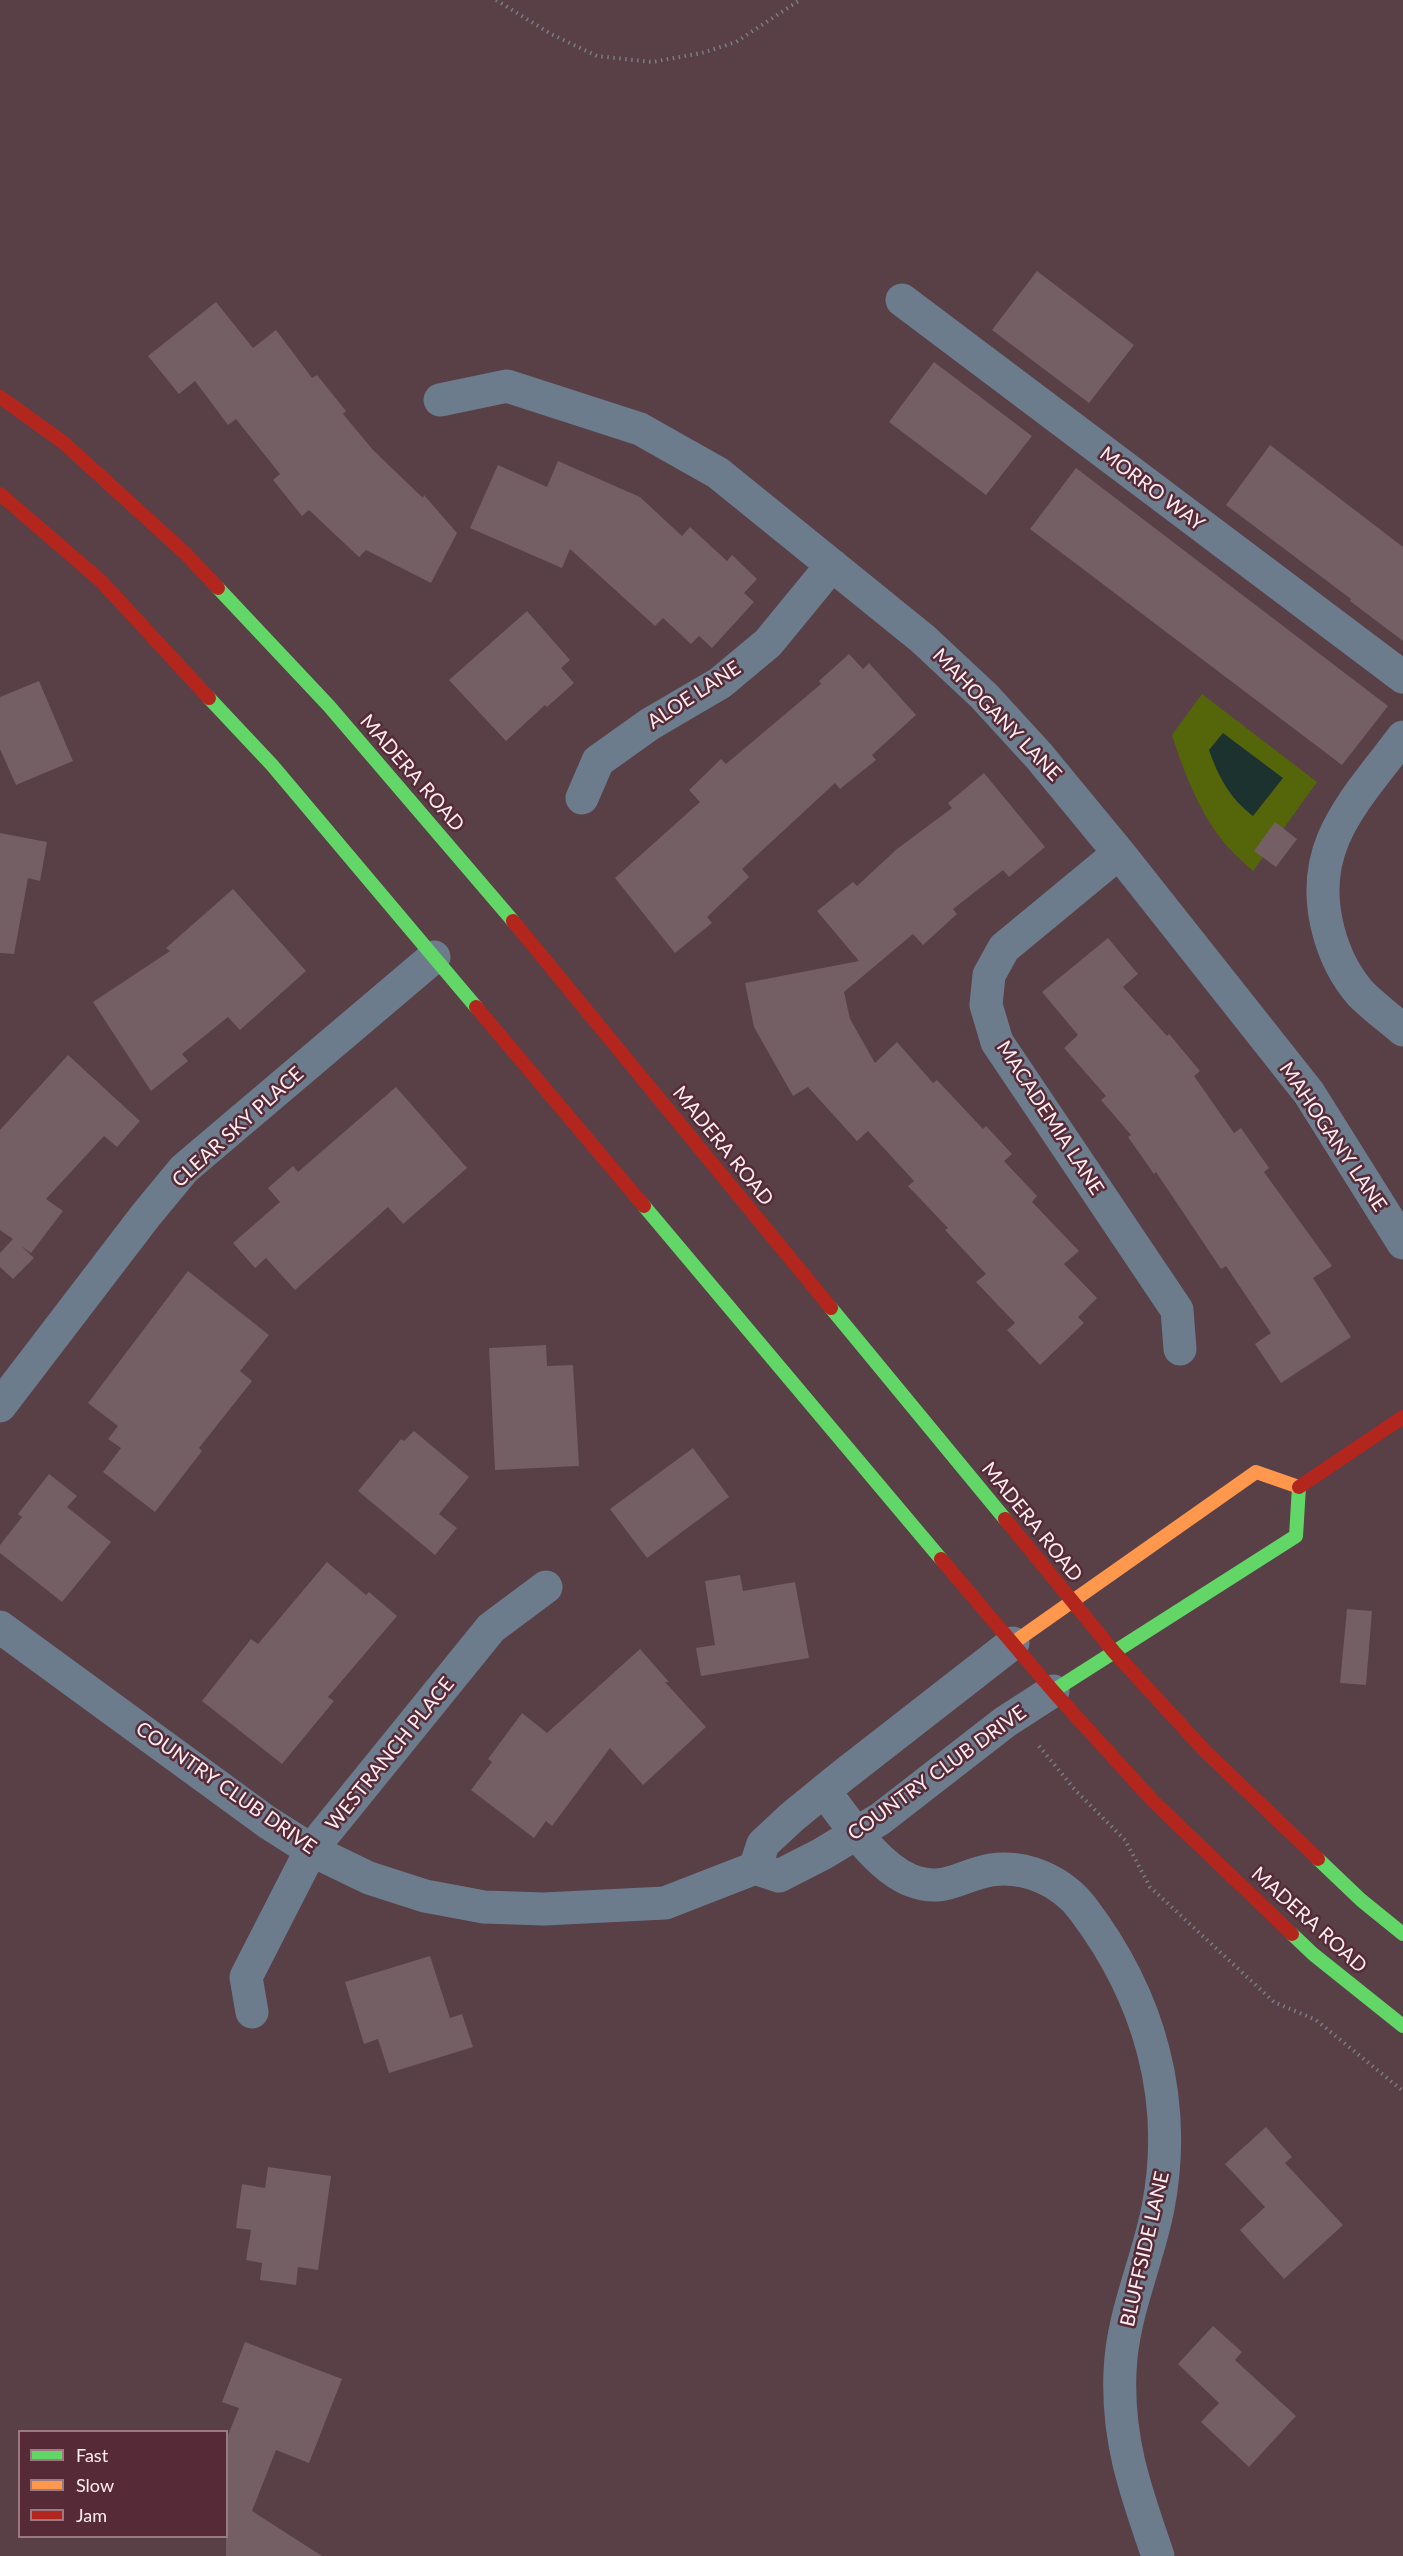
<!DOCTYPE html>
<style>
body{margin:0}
#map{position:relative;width:1403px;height:2556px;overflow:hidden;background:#584046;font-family:Lato,sans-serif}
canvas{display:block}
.legend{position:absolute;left:18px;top:2430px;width:210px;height:108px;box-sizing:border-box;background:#562b37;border:2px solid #9a7981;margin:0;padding:8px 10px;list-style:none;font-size:18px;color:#ffedf1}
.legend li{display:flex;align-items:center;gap:12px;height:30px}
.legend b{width:30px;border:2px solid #9a7981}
</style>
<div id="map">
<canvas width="1403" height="2556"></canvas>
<ul class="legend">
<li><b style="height:8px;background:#63d668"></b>Fast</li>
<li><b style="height:8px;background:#ff974d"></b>Slow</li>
<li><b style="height:8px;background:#b3261e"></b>Jam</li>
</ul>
</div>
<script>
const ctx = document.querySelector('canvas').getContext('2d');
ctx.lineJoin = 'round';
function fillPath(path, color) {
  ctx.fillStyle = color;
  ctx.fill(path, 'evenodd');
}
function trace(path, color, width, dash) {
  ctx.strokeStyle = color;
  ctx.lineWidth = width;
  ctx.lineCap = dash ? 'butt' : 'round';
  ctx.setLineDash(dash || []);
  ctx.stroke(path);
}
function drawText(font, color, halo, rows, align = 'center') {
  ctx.font = font + ' Lato,sans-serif';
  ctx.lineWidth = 5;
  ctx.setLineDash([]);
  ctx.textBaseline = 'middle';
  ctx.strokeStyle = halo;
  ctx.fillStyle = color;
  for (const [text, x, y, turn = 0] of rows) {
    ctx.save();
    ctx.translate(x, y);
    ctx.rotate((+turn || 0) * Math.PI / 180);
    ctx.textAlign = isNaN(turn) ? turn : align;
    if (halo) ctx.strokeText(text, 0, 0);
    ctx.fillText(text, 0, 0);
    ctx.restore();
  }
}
const green = new Path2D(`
 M1202,694L1317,782L1253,871C1244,863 1234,854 1226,845C1200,814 1184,773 1172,735Z`);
const water = new Path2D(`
 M1223,733L1283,778L1253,816C1230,799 1218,776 1209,750Z`);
const building = new Path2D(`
 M1037,271L1134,345L1089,403L992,330Z
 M216,302L253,348L276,330L312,378L317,375L346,411L343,414L373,450L423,498L424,495L457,533L431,583L366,550L359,557L309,510L302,516L273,480L280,474L236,419L228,425L195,381L179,394L148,356Z
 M934,362L1032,436L986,495L889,422Z
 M1270,445L1403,547V641L1350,601L1351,599L1226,505Z
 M558,461L640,497L682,536L690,527L727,561L732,555L757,579L744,593L754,602L712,648L699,636L691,644L663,618L655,626L570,549L562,568L470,528L498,465L547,487Z
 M1076,468L1388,706L1342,765L1030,529Z
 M527,611L570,660L561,668L574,683L547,707L545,705L506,741L449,680Z
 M849,654L863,669L869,663L916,715L872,755L876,760L840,789L835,783L742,869L749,877L707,917L712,923L675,953L615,878L700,802L689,790L721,759L726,764L821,684L819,681Z
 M39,681L73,761L16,785L0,749V697Z
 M984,773L1045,847L1009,877L1003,870L953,909L957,914L923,945L913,934L844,992L850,1019L875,1063L897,1042L933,1083L937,1080L983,1129L986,1126L1012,1154L1004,1161L1037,1196L1032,1202L1079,1251L1064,1264L1097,1298L1078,1317L1084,1323L1040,1365L1007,1330L1015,1323L976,1282L986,1274L945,1230L948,1228L908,1186L914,1181L868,1131L857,1141L808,1087L793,1096L754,1027L745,983L859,961L817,911L853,882L857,886L897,849L952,808L948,803Z
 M1275,822L1297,839L1276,867L1254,851Z
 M0,833L47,842L40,881L28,878L14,954L0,953Z
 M233,889L306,971L240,1030L228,1017L182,1054L188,1061L151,1091L93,1002L170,951L166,948Z
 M1108,938L1138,974L1123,987L1167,1036L1169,1034L1200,1071L1194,1076L1234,1133L1241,1128L1269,1168L1264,1172L1332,1266L1313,1278L1351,1337L1281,1383L1255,1344L1271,1333L1226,1266L1221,1269L1156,1172L1154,1174L1128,1137L1131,1135L1101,1100L1106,1096L1064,1048L1078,1035L1042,992Z
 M68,1055L140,1121L117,1147L104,1136L46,1199L63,1211L31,1253L21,1246L34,1258L13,1279L0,1267V1253L13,1239L0,1230V1130Z
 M396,1087L467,1168L403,1224L388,1207L295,1290L266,1258L255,1268L233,1243L280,1202L268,1188L293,1166L298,1172Z
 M188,1271L269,1335L240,1371L252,1381L199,1448L202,1451L155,1512L103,1472L121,1448L108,1439L118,1426L88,1403Z
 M546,1345L547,1366L573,1365L579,1466L495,1470L489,1348Z
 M414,1431L469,1477L439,1514L457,1528L435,1555L358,1491L401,1439L404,1441Z
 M693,1448L729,1497L647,1558L610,1509Z
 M49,1474L77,1496L67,1507L111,1542L62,1602L0,1553V1545L22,1517L18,1514Z
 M327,1562L366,1595L369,1592L397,1616L328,1697L334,1701L282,1764L202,1701L251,1639L258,1644Z
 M740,1575L743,1591L795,1582L809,1658L701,1676L696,1648L715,1645L705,1581Z
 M1347,1609L1372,1611L1366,1685L1340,1683Z
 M640,1649L669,1682H665L706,1727L643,1785L610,1748L552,1826L546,1821L534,1838L471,1790L492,1762L488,1759L522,1713L547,1733Z
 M430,1956L450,2018L462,2014L473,2047L389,2073L378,2039L364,2044L345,1982Z
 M1266,2127L1292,2157L1285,2163L1343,2225L1284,2279L1240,2230L1265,2207L1225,2164Z
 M268,2167L331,2176L318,2270L298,2267L296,2285L260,2280L262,2263L246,2260L251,2230L236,2228L242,2184L265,2188Z
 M1213,2326L1242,2352L1235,2360L1296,2416L1249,2467L1201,2422L1219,2403L1178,2364Z
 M245,2342L342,2379L309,2463L276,2450L252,2511L322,2556H226V2440L239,2408L222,2402Z`);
const path = new Path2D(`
 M496,0L551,34L597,56L652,62L702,53L736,42L800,0
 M1039,1746L1076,1791L1125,1840L1150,1887L1274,2002L1316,2020L1403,2091`);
const street = new Path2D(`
 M902,300L1403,677
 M440,400L507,386L640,429L718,473L923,639L984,696L1039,756L1119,853L1309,1093L1403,1243
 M1403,737C1355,801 1305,847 1329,933C1335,955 1346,977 1361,994C1374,1007 1389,1018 1403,1030
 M582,798L598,761L650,724L720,683L768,643L832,565
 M1119,853L1004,948L989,975L986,1005L997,1042L1177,1310L1180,1349
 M0,1406L146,1215L184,1169L434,957
 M0,1627L267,1822L311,1850L369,1878L425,1896L484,1907L544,1909L665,1903L755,1868L779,1876L822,1854L880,1819L1005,1722L1053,1691
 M824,1791C846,1819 876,1866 910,1880C945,1894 960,1875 991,1870C1026,1865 1062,1881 1083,1909C1149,1996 1179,2099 1158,2208C1147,2264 1122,2315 1120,2372C1117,2441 1136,2492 1158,2556
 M755,1868L763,1844L792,1817L841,1777L1013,1643
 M252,2012L246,1977L311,1850L491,1628L546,1587`);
const fast = new Path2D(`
 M218,588L329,706L513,921
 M209,698L272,765L476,1007
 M644,1206L941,1559
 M831,1308L1005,1519
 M1053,1691L1296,1536L1299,1487
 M1318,1859L1361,1900L1403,1934
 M1292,1934L1313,1954L1403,2026`);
const slow = new Path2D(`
 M1013,1643L1256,1472L1299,1487`);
const jam = new Path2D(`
 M0,397L64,443L186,554L218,588
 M0,494L101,581L209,698
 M513,921L831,1308
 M476,1007L644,1206
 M1299,1487L1403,1417
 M1005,1519L1114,1652L1205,1751L1318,1859
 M941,1559L1053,1691L1153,1801L1292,1934`);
const streetNames = [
 ["MORRO WAY",1152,489,37],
 ["ALOE LANE",694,695,-33],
 ["MAHOGANY LANE",997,715,46],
 ["MADERA ROAD",412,773,49],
 ["MACADEMIA LANE",1050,1118,57],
 ["CLEAR SKY PLACE",238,1127,-42],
 ["MAHOGANY LANE",1333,1137,56],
 ["MADERA ROAD",723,1146,51],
 ["MADERA ROAD",1032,1522,51],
 ["WESTRANCH PLACE",390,1754,-51],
 ["COUNTRY CLUB DRIVE",937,1773,-36],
 ["COUNTRY CLUB DRIVE",226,1788,35],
 ["MADERA ROAD",1309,1920,42],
 ["BLUFFSIDE LANE",1145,2249,-77]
];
fillPath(green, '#55660a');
fillPath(water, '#1c322f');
fillPath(building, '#735f64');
trace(path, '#797d88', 4, [1.5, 4.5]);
trace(street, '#6c7c8d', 33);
trace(fast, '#63d668', 14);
trace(slow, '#ff974d', 14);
trace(jam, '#b3261e', 14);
drawText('20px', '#ffedf1', '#562b37', streetNames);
</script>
